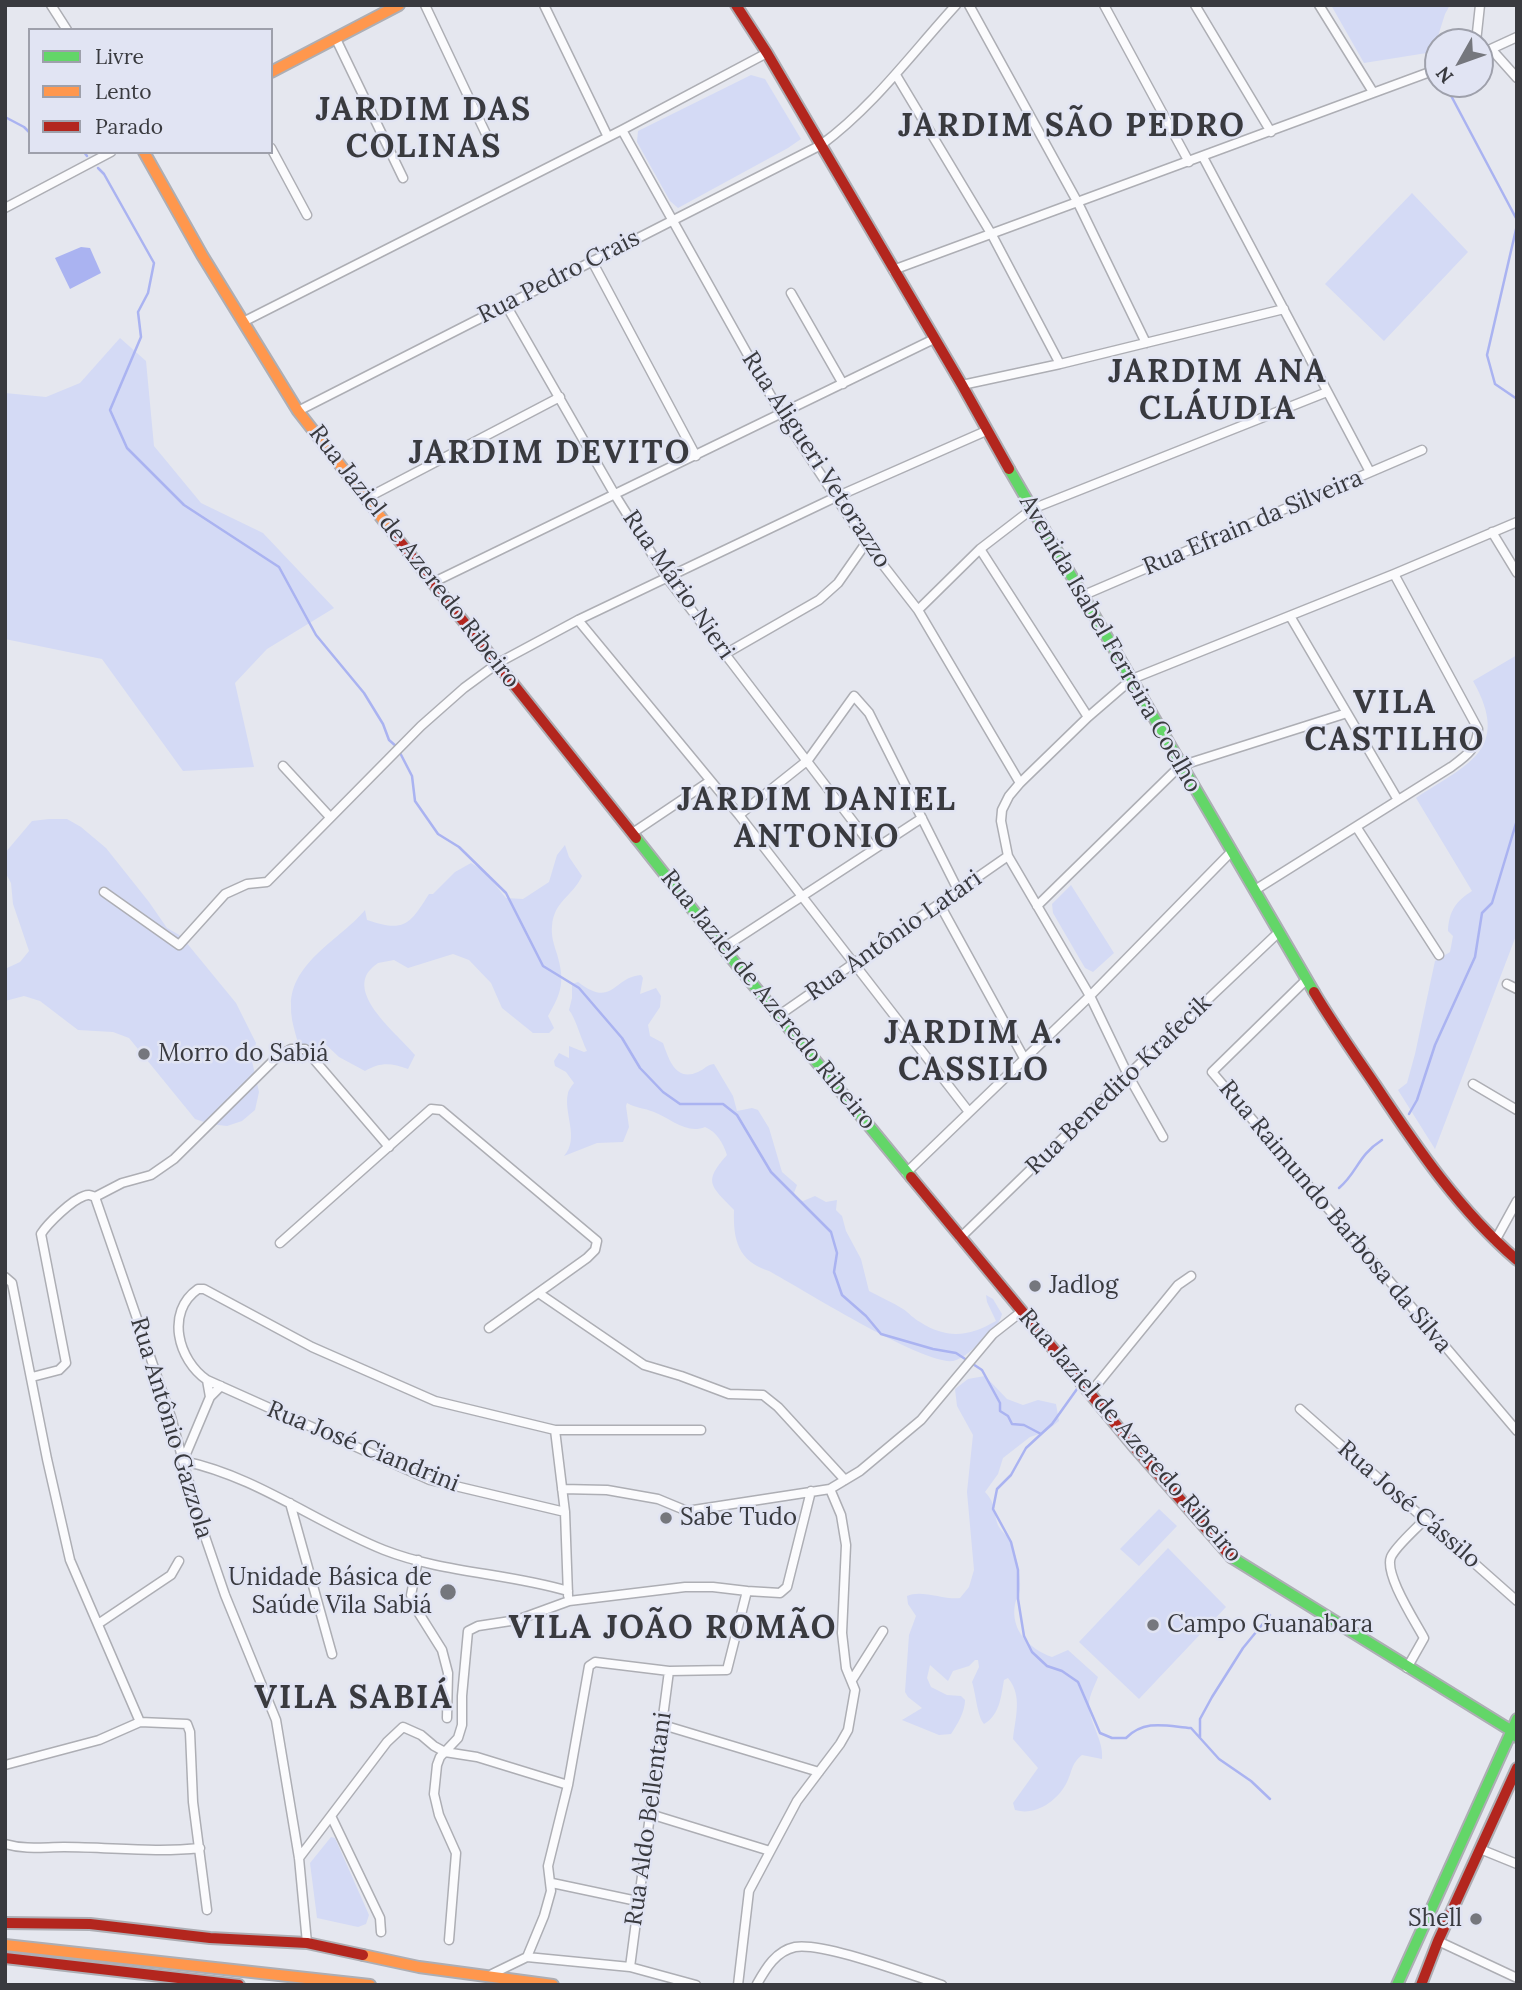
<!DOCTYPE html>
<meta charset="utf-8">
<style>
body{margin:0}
#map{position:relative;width:1522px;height:1990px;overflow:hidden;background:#e5e7ef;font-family:Lora,serif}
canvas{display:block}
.frame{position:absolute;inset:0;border:7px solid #393a3f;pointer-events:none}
.legend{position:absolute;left:28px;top:28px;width:245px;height:126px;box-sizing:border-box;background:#e1e4f3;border:2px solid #9ea0ab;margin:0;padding:9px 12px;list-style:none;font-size:21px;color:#393a3f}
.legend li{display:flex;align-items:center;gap:14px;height:35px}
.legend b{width:35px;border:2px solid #9ea0ab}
.north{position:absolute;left:1424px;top:28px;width:70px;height:70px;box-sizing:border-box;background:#e1e4f3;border:2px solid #9ea0ab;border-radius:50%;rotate:230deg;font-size:19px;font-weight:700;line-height:28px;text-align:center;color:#393a3f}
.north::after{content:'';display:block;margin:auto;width:24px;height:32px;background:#75777d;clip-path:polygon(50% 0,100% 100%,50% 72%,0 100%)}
</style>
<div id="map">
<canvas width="1522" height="1990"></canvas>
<div class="frame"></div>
<ul class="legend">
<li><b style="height:9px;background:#63d668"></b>Livre</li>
<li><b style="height:9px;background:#ff974d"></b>Lento</li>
<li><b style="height:9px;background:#b3261e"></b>Parado</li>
</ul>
<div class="north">N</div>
</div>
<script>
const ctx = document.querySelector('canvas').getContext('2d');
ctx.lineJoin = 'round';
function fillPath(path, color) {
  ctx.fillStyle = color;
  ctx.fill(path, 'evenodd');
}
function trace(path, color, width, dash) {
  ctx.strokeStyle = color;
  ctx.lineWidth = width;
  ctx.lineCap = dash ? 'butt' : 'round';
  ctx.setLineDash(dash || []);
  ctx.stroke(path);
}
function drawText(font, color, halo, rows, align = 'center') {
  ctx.font = font + ' Lora,serif';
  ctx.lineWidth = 5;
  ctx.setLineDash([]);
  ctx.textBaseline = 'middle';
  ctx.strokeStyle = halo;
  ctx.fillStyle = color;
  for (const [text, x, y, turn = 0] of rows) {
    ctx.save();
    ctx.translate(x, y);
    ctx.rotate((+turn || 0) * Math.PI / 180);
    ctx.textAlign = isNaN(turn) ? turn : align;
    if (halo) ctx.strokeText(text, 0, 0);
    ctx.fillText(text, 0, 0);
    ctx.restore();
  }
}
const green = new Path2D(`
 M1331,5H1450L1445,14L1433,52L1364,63Z
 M751,75L765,79L801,139L788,148L678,208L670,201L637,142L638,131Z
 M1412,193L1468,252L1384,341L1325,284Z
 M120,338L146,361L154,446L201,503L263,533L334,608L267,649L235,683L254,767L183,771L102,659L5,639V393L46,397L80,383Z
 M1517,655V933L1435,1149L1398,1090L1407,1083L1415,1054L1435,961L1450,952L1453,936L1448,931C1449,911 1456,901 1472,891L1416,798C1467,764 1512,750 1473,681Z
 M49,819H67L81,827L106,848L149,902L167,928L181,936L236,1003L256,1043L252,1061L259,1092L255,1110L242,1121L227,1126L210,1124L195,1119L129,1038L113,1032L78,1030L40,1001L24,996L5,1001V969L20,962L29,951L13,904L11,883L5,872V853L32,821Z
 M565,845L569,857L582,876C572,897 554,901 552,926C551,936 554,945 557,954C565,981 562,992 548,1016L554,1028L549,1033H533L502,1008L491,983L469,960L453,954L408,968L394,960L378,963C374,966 368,971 366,976C355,1002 401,1037 415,1055L408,1069C391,1063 381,1062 365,1071L339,1057L324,1043L302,1064C301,1044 290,1026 291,1005C291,962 341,939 365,910L367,920C405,933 410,924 429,894H433L455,872L471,863L484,871L506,898L523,899L549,882L557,855Z
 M1071,885L1114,953L1093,972L1085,968L1053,913L1052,904Z
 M641,975L643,978L640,994L656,988L661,996L660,1007L648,1025L650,1036L663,1043C669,1060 676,1082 698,1072C705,1069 706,1065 714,1064L733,1096L737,1111L752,1108L758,1110L769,1128L782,1172L797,1185L794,1193L798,1199L803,1201L815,1196L826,1202L837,1200L836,1210L842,1216L846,1231L861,1259L869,1291C880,1297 892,1302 903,1309C909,1313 914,1319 920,1322C948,1340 970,1336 996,1321L987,1302L986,1295L993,1299L1002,1314C1000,1324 990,1332 983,1339C976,1347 963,1359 953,1361C923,1365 802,1289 769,1271C738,1261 733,1240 734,1210C710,1185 703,1182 727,1155C723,1143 717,1132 705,1127C687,1135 670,1118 654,1112C644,1108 636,1108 627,1103L626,1106L629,1127L623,1142L597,1143L564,1156C580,1138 563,1113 568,1093C568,1091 573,1084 574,1083L566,1072L555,1066L554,1061L559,1053L569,1058V1046L584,1052L587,1051C581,1039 576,1019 569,1010L572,998V984L578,982C613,1009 613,977 641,975Z
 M985,1376L1007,1399L1023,1405L1038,1400L1056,1404L1059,1421L1045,1432L1030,1437L1003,1458L998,1474L985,1492C997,1504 993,1515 999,1527C1002,1532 1007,1535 1009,1540C1016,1552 1021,1575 1020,1589C1020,1594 1016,1599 1015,1604C1010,1631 1030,1649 1052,1657L1068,1650L1098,1677C1095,1685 1089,1696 1089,1704C1089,1723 1104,1740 1102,1759L1082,1755C1070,1765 1073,1771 1066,1784C1056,1802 1035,1816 1015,1810L1013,1803L1038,1768L1013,1739C1015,1718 1023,1696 1008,1678L1004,1680C1001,1696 1000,1715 984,1724C977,1716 976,1694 972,1682L979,1667L978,1660H975L969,1666L953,1671L948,1681L930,1665L927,1678L931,1687L947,1695L961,1696L965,1700C965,1712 957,1725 951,1734L939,1735L902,1720L922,1708L908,1697L905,1692L909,1635L916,1616L908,1604L907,1596C921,1589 944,1600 960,1598L969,1587L974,1570L967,1492L973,1435L957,1406L955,1389L968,1379Z
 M1159,1509L1177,1526L1139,1566L1120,1549Z
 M1168,1548L1226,1607L1139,1699L1079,1642Z
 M331,1837L335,1838L369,1915L366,1924L358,1927L317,1918L310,1863Z`);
const water = new Path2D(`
 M81,247L90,248L101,273L70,289L55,258Z`);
const stream = new Path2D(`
 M1447,88L1517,220
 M5,117L24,127L30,133
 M84,152L87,156
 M98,168L104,174L154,263L148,293L138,312L141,337L110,410L127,448L184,505L279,567L316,635L364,693L383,724L389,740L397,747L412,776L415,801L438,834L459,847L506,893L543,966L579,988L622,1038L640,1068L663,1092L680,1104H723L737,1115L771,1172L831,1232L837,1253L834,1272L842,1295L866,1316L881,1334L933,1349L956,1353L982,1370L1000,1403V1411L1008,1416L1012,1424L1024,1425L1041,1434
 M1517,225L1487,355L1495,384L1517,399
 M1409,1114L1417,1100L1435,1045L1475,957L1482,913L1492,903L1517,820
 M1339,1188C1358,1172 1357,1156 1382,1140
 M1077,1389L1052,1424L1026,1448L1011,1475L997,1489L993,1509L1011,1542L1018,1570V1599L1024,1636L1032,1652L1047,1666L1062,1671L1078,1682L1100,1733L1112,1738H1126C1145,1719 1166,1726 1191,1728L1219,1759L1251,1781L1270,1799
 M1200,1737V1719L1212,1697L1243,1648L1270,1615`);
const street = new Path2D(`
 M51,5L67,30
 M425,5L486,134
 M544,5L608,137
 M969,5L1078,203L1146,343
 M1104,5L1189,162
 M1195,5L1271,132
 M1319,5L1373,92
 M336,39L403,178
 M1476,42L1480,5
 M1492,50L1517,78
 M1480,54L1517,37
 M896,75L992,235L1060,364
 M622,130L781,414L866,543L918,610L1020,783
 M271,148L307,215
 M1203,157L1370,472
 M5,208L111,152
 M592,261L696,456
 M893,270L1438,69
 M791,293L843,384
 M506,305L615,495L667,578L874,849
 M243,322L622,130L767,53
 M962,385L1060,364L1284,309
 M298,411L821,145C874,106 912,53 956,5
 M365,499L560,397
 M1492,532L1517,573
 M980,549L1088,717
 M434,582L934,339
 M1084,595L1422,450
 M918,610L980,549L1032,509L1327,392
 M1290,616L1398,800
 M578,620L739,815L969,1112
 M725,654L819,600L838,583L866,543
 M283,766L330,817
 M739,815L808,760L854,696L869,713L959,892
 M1357,828L1439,955
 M634,832L710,781
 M1255,890L1451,767C1466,756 1477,749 1478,729L1394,574
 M104,892L179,945L225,894L247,884L267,882L421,726L464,688L498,663L578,620L836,497L986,431
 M940,905L1024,1058
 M1037,906L1180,766L1347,713
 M723,948L922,818
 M1307,979L1212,1072L1517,1431
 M1507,984L1517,989
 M778,1016L1008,856
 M1473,1084L1517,1110
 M1163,1137L1128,1075L1090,996L1008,856L1001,821L1002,810L1009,796L1020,783L1088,717L1132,679L1394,574L1517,522
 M906,1173L1090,996L1232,851
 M95,1197L171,1417L199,1519L225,1595L276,1720L299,1858L307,1943
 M95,1197L122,1183L151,1175L174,1159L276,1058L291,1049H305L389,1147
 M960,1238L1128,1075L1279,932
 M1495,1241L1517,1201
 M280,1243L431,1109L441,1110L597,1241L595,1250L587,1258L489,1328
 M5,1277L12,1283L47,1459L70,1560L140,1722
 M540,1294L644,1365L681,1376L729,1394L763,1395L778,1407L845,1480
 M32,1377L59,1370L66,1363L41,1234C48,1223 72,1200 84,1196C89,1194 90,1195 95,1197
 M207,1380L210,1397L221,1386
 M1090,1393L1178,1285L1191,1276
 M210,1397L183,1461C256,1476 316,1523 384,1550C443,1573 508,1573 568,1591
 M1300,1409L1517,1601
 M555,1430L565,1512L568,1595
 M562,1489L607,1490L658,1499L687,1511L830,1489L860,1471L921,1420L993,1334L1021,1312
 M290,1503L332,1654
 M565,1512L430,1480L207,1380C178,1360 165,1312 198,1289H204L312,1347L435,1401L555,1430H701
 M418,1560L411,1595L415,1607L442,1650L448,1673L447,1718
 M98,1624L171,1575L179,1561
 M1407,1668L1424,1638C1415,1621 1384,1574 1391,1557C1396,1546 1416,1529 1424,1520
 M852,1680L883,1631
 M663,1725L819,1772
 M5,1765L99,1740L140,1722L187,1724L190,1732L193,1802L207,1910
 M650,1814L770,1851
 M331,1816L380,1918L381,1932
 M5,1844C26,1850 43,1847 64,1847C110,1847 154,1853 200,1848
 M1480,1849L1517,1864
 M299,1858L387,1742L403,1727L421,1735L434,1746L445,1752L477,1757L568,1785
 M552,1883L637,1901
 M449,1940L456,1853L439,1815L434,1794L437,1765L440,1757L458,1738L462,1725V1696L468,1631L478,1626L517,1620L569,1601L685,1587H713L747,1591
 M1438,1941L1517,1978
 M527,1957L544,1916L551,1891L548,1866L568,1785L589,1666L595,1662L669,1671L727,1670L747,1591L780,1593L787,1587L811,1491
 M630,1967L669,1671
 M492,1974L527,1957L630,1967L696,1985
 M757,1984C766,1968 776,1951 795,1947C824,1942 910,1975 942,1985
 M738,1985L749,1891L797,1801L840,1744L848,1730L855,1690L846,1668L842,1633L846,1545L841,1515L830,1489`);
const fast = new Path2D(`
 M1009,469L1314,992
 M636,838L723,948L911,1177
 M1231,1557L1512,1731L1517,1737
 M1397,1985L1517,1719`);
const slow = new Path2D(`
 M271,72L399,5
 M144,152L202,255L298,411L397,538
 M5,1945L370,1985
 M363,1955L419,1967L553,1985`);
const jam = new Path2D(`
 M736,5L767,53L962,385L1009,469
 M397,538L636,838
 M1314,992C1333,1024 1355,1055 1376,1086C1417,1148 1460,1211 1517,1260
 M911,1177L1136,1449L1231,1557
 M5,1923L90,1924L210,1938L307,1943L363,1955
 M5,1958L239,1985
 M1421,1985L1438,1941L1517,1768`);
const markers = [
 [144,1054,7,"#75777d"],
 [1035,1286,7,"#75777d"],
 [666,1518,7,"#75777d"],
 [448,1592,9,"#75777d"],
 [1153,1625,7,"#75777d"],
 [1476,1919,7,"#75777d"]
];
const streetNames = [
 ["Rua Pedro Crais",559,277,-27],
 ["Rua Aligueri Vetorazzo",816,460,57],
 ["Rua Efrain da Silveira",1253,523,-23],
 ["Rua Jaziel de Azeredo Ribeiro",414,557,52],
 ["Rua Mário Nieri",678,585,55],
 ["Avenida Isabel Ferreira Coelho",1110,644,60],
 ["Rua Antônio Latari",894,936,-35],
 ["Rua Jaziel de Azeredo Ribeiro",768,1000,51],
 ["Rua Benedito Krafecik",1119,1085,-44],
 ["Rua Raimundo Barbosa da Silva",1335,1217,50],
 ["Rua Antônio Gazzola",171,1428,73],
 ["Rua Jaziel de Azeredo Ribeiro",1130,1436,49],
 ["Rua José Ciandrini",363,1447,22],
 ["Rua José Cássilo",1409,1505,41],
 ["Rua Aldo Bellentani",649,1819,-82]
];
const poiNames = [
 ["Morro do Sabiá",158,1054],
 ["Jadlog",1049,1286],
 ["Sabe Tudo",680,1518],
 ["Unidade Básica de",432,1578,"right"],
 ["Saúde Vila Sabiá",432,1606,"right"],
 ["Campo Guanabara",1167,1625],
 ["Shell",1462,1919,"right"]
];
const districtNames = [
 ["JARDIM DAS",424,111],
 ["COLINAS",424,148],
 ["JARDIM SÃO PEDRO",1072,127],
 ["JARDIM ANA",1218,373],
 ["CLÁUDIA",1218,410],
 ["JARDIM DEVITO",550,454],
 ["VILA",1395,704],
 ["CASTILHO",1395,741],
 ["JARDIM DANIEL",817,801],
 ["ANTONIO",817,838],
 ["JARDIM A.",974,1034],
 ["CASSILO",974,1071],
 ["VILA JOÃO ROMÃO",673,1629],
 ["VILA SABIÁ",354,1699]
];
fillPath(green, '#d4daf5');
fillPath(water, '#aab3f1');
trace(stream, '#aab3f1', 2.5);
trace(street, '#adaeb4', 11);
trace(fast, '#adaeb4', 14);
trace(slow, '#adaeb4', 14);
trace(jam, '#adaeb4', 14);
trace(street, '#fbfbfd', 8);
trace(fast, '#63d668', 10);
trace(slow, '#ff974d', 10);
trace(jam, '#b3261e', 10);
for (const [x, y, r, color] of markers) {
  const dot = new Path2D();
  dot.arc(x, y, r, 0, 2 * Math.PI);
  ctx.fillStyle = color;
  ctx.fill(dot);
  trace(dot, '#e1e4f3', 2.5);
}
drawText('24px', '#393a3f', '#e1e4f3', streetNames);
drawText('24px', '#393a3f', '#e1e4f3', poiNames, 'left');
ctx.letterSpacing = '2px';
drawText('bold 32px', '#393a3f', '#e1e4f3', districtNames);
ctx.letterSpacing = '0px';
</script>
